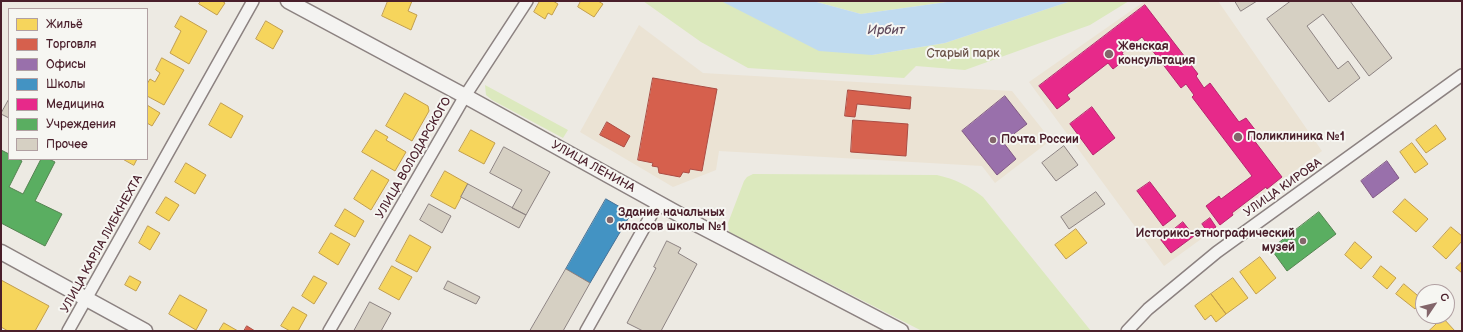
<!DOCTYPE html>
<meta charset="utf-8">
<style>
body{margin:0}
#map{position:relative;width:1463px;height:332px;overflow:hidden;background:#edeae3;font-family:"Balsamiq Sans",sans-serif}
canvas{display:block}
.frame{position:absolute;inset:0;border:2px solid #4a1f2b;pointer-events:none}
.legend{position:absolute;left:8px;top:8px;width:140px;height:152px;box-sizing:border-box;background:#f6f6f2;border:1px solid #b1a0a2;margin:0;padding:5px 7px;list-style:none;font-size:12px;color:#4a1f2b}
.legend li{display:flex;align-items:center;gap:8px;height:20px}
.legend b{width:20px;border:1px solid #b1a0a2}
.north{position:absolute;left:1415px;top:284px;width:40px;height:40px;box-sizing:border-box;background:#f6f6f2;border:1px solid #b1a0a2;border-radius:50%;rotate:55deg;font-size:11px;font-weight:700;line-height:16px;text-align:center;color:#4a1f2b}
.north::after{content:'';display:block;margin:auto;width:14px;height:18px;background:#83666b;clip-path:polygon(50% 0,100% 100%,50% 72%,0 100%)}
</style>
<div id="map">
<canvas width="1463" height="332"></canvas>
<div class="frame"></div>
<ul class="legend">
<li><b style="height:11px;background:#f6d55c"></b>Жильё</li>
<li><b style="height:11px;background:#d6604d"></b>Торговля</li>
<li><b style="height:11px;background:#9970ab"></b>Офисы</li>
<li><b style="height:11px;background:#4393c3"></b>Школы</li>
<li><b style="height:11px;background:#e7298a"></b>Медицина</li>
<li><b style="height:11px;background:#5aae61"></b>Учреждения</li>
<li><b style="height:11px;background:#d6d0c3"></b>Прочее</li>
</ul>
<div class="north">С</div>
</div>
<script>
const ctx = document.querySelector('canvas').getContext('2d');
ctx.lineJoin = 'round';
function fillPath(path, color) {
  ctx.fillStyle = color;
  ctx.fill(path, 'evenodd');
}
function trace(path, color, width, dash) {
  ctx.strokeStyle = color;
  ctx.lineWidth = width;
  ctx.lineCap = dash ? 'butt' : 'round';
  ctx.setLineDash(dash || []);
  ctx.stroke(path);
}
function drawText(font, color, halo, rows, align = 'center') {
  ctx.font = font + ' "Balsamiq Sans",sans-serif';
  ctx.lineWidth = 4;
  ctx.setLineDash([]);
  ctx.textBaseline = 'middle';
  ctx.strokeStyle = halo;
  ctx.fillStyle = color;
  for (const [text, x, y, turn = 0] of rows) {
    ctx.save();
    ctx.translate(x, y);
    ctx.rotate((+turn || 0) * Math.PI / 180);
    ctx.textAlign = isNaN(turn) ? turn : align;
    if (halo) ctx.strokeText(text, 0, 0);
    ctx.fillText(text, 0, 0);
    ctx.restore();
  }
}
const built = new Path2D(`
 M1145,1H1218L1322,151L1164,266L1029,82Z
 M639,25L703,73L1012,91L1051,140L995,183L982,166L719,151L716,170L673,187L580,132Z`);
const green = new Path2D(`
 M643,1H721L872,55L945,43L1071,1H1129L1090,25L965,70L916,66L904,78L748,68L701,42Z
 M813,1H954L861,14Z
 M485,85L568,130L563,138L492,100L486,95Z
 M753,174L937,175C955,179 969,186 983,197L1091,331H922L729,232L728,223L744,181L747,177Z`);
const water = new Path2D(`
 M721,1H813L861,14L954,1H1071L945,43L872,55L819,51Z`);
const homes = new Path2D(`
 M201,1H222L225,3L217,15L199,4Z
 M388,1H412L408,11L417,15L411,30L382,16Z
 M540,1H553L558,4L552,15L548,13L545,19L534,12Z
 M581,1H598L603,4L594,17L578,7Z
 M181,16L207,31L189,64L170,53L181,31L175,27Z
 M266,21L283,31L273,49L256,39Z
 M162,58L184,70L164,105L147,96V84L150,79L155,82L160,73L156,70Z
 M405,93L428,106L429,111L412,141L386,126Z
 M221,103L243,116L231,138L209,125Z
 M147,105L160,113L152,126L147,123Z
 M1436,125L1446,139L1426,153L1416,140Z
 M376,130L388,137L386,140L406,152L395,171L362,152Z
 M471,130L495,143L484,164L459,151Z
 M1412,143L1428,164L1415,173L1400,152Z
 M123,159H137L134,165Z
 M186,163L206,175L195,194L175,182Z
 M372,170L389,180L371,210L354,199Z
 M445,171L468,184L455,209L431,196Z
 M166,197L179,205L169,221L156,213Z
 M1405,199L1428,219L1416,232L1393,212Z
 M345,209L364,221L355,237L335,226Z
 M148,226L160,233L150,250L139,243Z
 M1451,227L1462,236V241L1446,259L1433,247Z
 M1076,229L1087,243L1066,259L1055,245Z
 M331,233L350,244L338,265L319,253Z
 M410,235L431,247L417,272L396,261Z
 M1355,242L1372,257L1361,269L1345,255Z
 M1260,257L1276,278L1256,294L1240,272Z
 M1462,262V273L1456,268Z
 M392,266L412,277L399,300L379,289Z
 M1381,266L1396,278L1387,289L1373,277Z
 M130,276L141,282L136,291L125,285Z
 M314,276L327,283L314,304L302,296Z
 M1233,278L1248,298L1226,314L1211,294Z
 M1,280L49,306L35,331H8L1,327Z
 M1404,284L1423,300L1415,309L1396,294Z
 M1211,294L1226,314L1216,322L1211,315L1205,320L1195,306Z
 M180,295L207,310L196,330L169,314Z
 M293,307L307,315L298,331H290L281,326Z
 M1443,318L1455,331H1429Z
 M224,323L238,331H219Z`);
const shops = new Path2D(`
 M653,78L717,89L702,171L690,169L689,173L683,172L680,177L659,173L658,167L652,166L653,163L638,160Z
 M848,90L911,97L910,109L857,104L855,117L845,116Z
 M853,120L908,124L906,156L851,152Z
 M607,122L630,136L624,147L600,135Z
 M247,326L255,331H244Z`);
const offices = new Path2D(`
 M1005,96L1027,124L1003,142L1016,159L997,175L962,131Z
 M1387,161L1399,178L1373,198L1361,181Z`);
const schools = new Path2D(`
 M606,199L627,211L629,217L590,283L566,269Z`);
const health = new Path2D(`
 M1145,5L1198,74L1196,76L1204,88L1210,83L1239,122L1246,118L1256,131L1250,135L1282,177L1267,189L1266,187L1232,213L1233,215L1220,225L1206,206L1219,196L1221,199L1252,176L1192,97L1194,95L1186,84L1181,88L1142,37L1122,53L1126,59L1113,69L1108,63L1067,95L1070,99L1057,109L1039,86Z
 M1092,107L1115,138L1093,155L1070,124Z
 M1150,182L1176,216L1163,226L1137,191Z
 M1210,218L1216,227L1208,233L1202,224Z
 M1183,222L1194,236L1171,253L1161,240Z`);
const public = new Path2D(`
 M1,150L9,154V159H18L22,161L9,187L23,194L41,159H49L55,162L35,201L62,214L45,246L1,223Z
 M1319,212L1336,234L1287,271L1271,249Z`);
const building = new Path2D(`
 M1235,1H1257L1241,11Z
 M1291,1H1350L1392,58L1369,76L1323,14L1307,26L1338,69L1348,61L1360,78L1329,102L1267,19Z
 M9,99V118L1,114Z
 M1064,146L1078,165L1056,181L1042,163Z
 M504,147L550,172L526,215L512,208L522,190L490,173Z
 M468,184L526,215L519,228L461,197Z
 M1096,192L1105,204L1069,229L1061,217Z
 M429,204L451,216L442,233L420,220Z
 M667,241L681,248L678,253L697,264L661,331H643L627,323L656,268L654,267Z
 M566,269L590,283L563,331H530Z
 M448,281L480,297L476,304L444,289Z
 M370,302L391,313L381,331H354Z`);
const minor = new Path2D(`
 M68,331L253,1
 M329,331L465,96L527,1
 M586,331L658,203
 M1127,331L1148,309L1217,252L1462,75`);
const major = new Path2D(`
 M288,1L465,96L700,226L901,331
 M1,252L145,331`);
const markers = [
 [1109,54,5,"#83666b"],
 [1238,137,5,"#83666b"],
 [993,140,4,"#83666b"],
 [610,220,4,"#83666b"],
 [1303,241,4,"#83666b"]
];
const poiNames = [
 ["Женская",1118,47],
 ["консультация",1118,61],
 ["Поликлиника №1",1247,137],
 ["Почта России",1001,140],
 ["Здание начальных",618,213],
 ["классов школы №1",618,227],
 ["Историко-этнографический",1295,234,"right"],
 ["музей",1295,248,"right"]
];
const parkNames = [
 ["Старый парк",963,54]
];
const streetNames = [
 ["УЛИЦА ВОЛОДАРСКОГО",414,158,-60],
 ["УЛИЦА ЛЕНИНА",593,167,29],
 ["УЛИЦА КИРОВА",1283,188,-35],
 ["УЛИЦА КАРЛА ЛИБКНЕХТА",102,244,-61]
];
const waterNames = [
 ["Ирбит",886,31]
];
fillPath(built, '#ebe3d4');
fillPath(green, '#dce9be');
fillPath(water, '#c0dbf0');
fillPath(homes, '#f6d55c');
trace(homes, '#c29e4d', 1);
fillPath(shops, '#d6604d');
trace(shops, '#ac4c43', 1);
fillPath(offices, '#9970ab');
trace(offices, '#815885', 1);
fillPath(schools, '#4393c3');
trace(schools, '#457095', 1);
fillPath(health, '#e7298a');
trace(health, '#b8266e', 1);
fillPath(public, '#5aae61');
trace(public, '#558351', 1);
fillPath(building, '#d6d0c3');
trace(building, '#8c8281', 1);
trace(minor, '#8c8281', 14);
trace(major, '#8c8281', 17);
trace(minor, '#f4f3f1', 11);
trace(major, '#f4f3f1', 14);
for (const [x, y, r, color] of markers) {
  const dot = new Path2D();
  dot.arc(x, y, r, 0, 2 * Math.PI);
  ctx.fillStyle = color;
  ctx.fill(dot);
  trace(dot, '#f6f6f2', 1.5);
}
drawText('bold 12px', '#4a1f2b', '#f6f6f2', poiNames, 'left');
drawText('12px', '#6b5248', '#f6f6f2', parkNames);
drawText('12px', '#4a1f2b', '#f6f6f2', streetNames);
drawText('italic 13px', '#624c5e', '#f6f6f2', waterNames);
</script>
